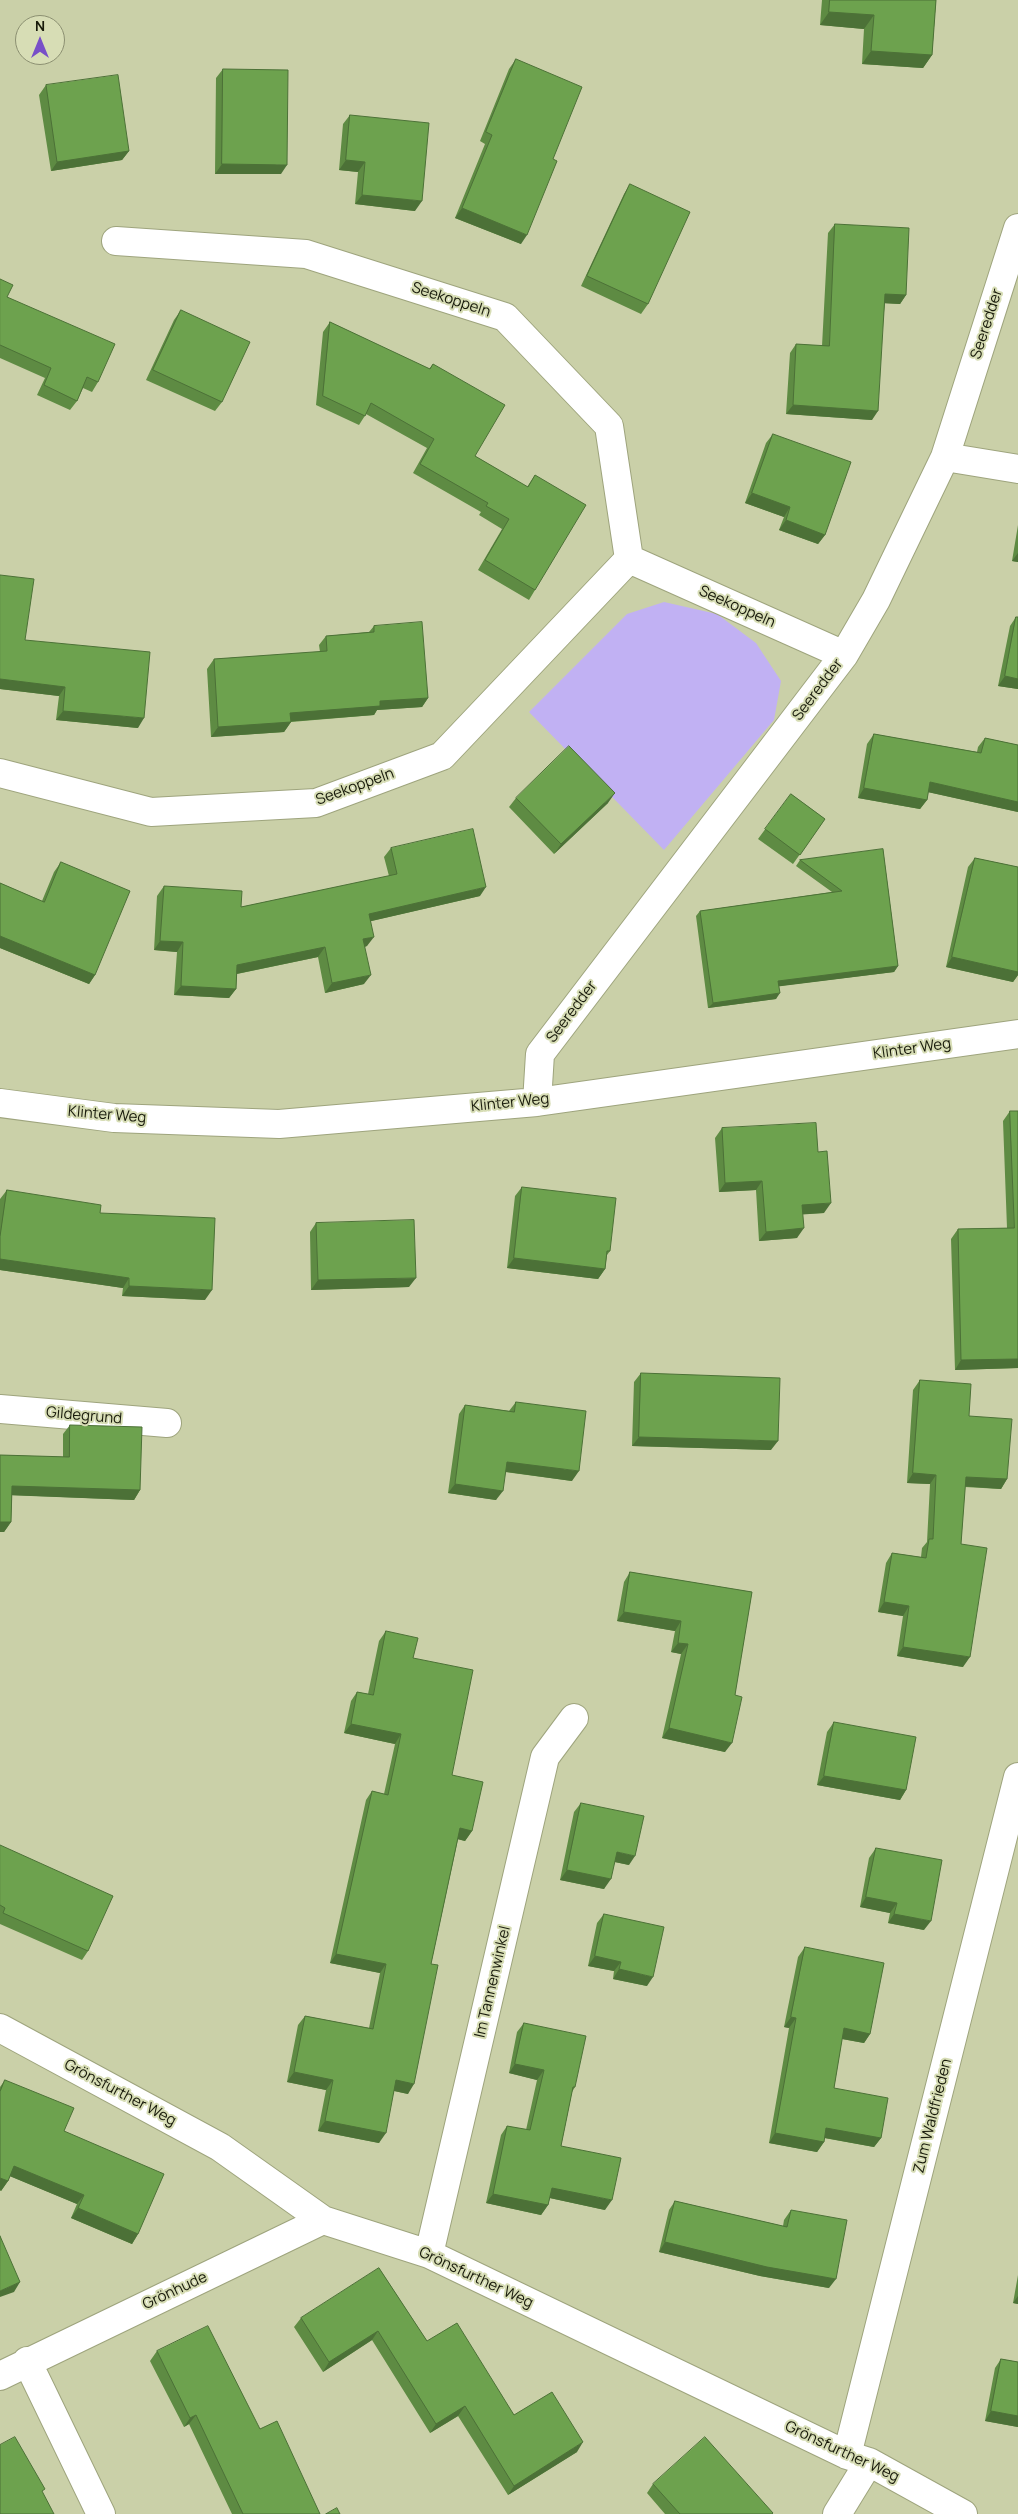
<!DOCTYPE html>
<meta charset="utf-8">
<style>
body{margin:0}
#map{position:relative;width:1018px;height:2514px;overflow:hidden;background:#cad0a8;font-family:Manrope,sans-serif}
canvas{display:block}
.north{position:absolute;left:15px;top:15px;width:50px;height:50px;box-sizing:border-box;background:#d7ddb5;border:1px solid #8b8f71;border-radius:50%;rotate:0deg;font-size:14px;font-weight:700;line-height:20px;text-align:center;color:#181a0b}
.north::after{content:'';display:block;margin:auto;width:18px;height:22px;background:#784fc8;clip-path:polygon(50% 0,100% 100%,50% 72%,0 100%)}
</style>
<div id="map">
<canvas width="1018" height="2514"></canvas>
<div class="north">N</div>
</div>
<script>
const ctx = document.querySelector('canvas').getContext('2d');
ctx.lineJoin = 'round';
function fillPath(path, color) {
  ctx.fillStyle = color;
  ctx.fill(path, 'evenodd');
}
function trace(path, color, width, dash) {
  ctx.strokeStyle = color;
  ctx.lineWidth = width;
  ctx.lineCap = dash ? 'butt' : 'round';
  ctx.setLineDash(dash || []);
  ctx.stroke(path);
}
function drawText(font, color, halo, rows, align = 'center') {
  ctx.font = font + ' Manrope,sans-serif';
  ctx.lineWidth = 4;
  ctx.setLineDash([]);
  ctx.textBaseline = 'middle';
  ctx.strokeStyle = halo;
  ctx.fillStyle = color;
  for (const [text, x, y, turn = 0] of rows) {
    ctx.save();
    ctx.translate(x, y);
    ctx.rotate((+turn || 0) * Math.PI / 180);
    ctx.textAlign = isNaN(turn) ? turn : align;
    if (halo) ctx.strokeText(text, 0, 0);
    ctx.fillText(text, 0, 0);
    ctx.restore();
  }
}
const green = new Path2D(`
 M664,602L717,614L756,643L781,681L774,720L664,850L529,712L627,614Z`);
const minor = new Path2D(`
 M945,457L1018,469
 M629,559L844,655
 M0,773L151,812L316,803L442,756L629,559L609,426L505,317L306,254L116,241
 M537,1102L540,1054L844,655L876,600L945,457L1018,228
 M0,1103L114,1118L279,1124L537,1102L1018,1034
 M0,1409L167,1423
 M0,2028L220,2147L323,2220L429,2254L847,2455L869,2462L963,2514
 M429,2254L545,1757L574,1718
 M27,2361L101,2514
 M0,2376L323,2220
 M847,2455L1018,1777
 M837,2514L869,2462`);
const wall = new Path2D(`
 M822,0H936L932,55L923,68L862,64L864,29L820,25Z
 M516,59L521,244L455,218L485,144L480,141L509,69Z
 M223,69L281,174H215L216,78Z
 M46,85L129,151L122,160L51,171L39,95Z
 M350,115L415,211L355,204L358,172L339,170L343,124Z
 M630,184L648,304L641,314L581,286L624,194Z
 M835,224L906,295L900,304L885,303L872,420L786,414L790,353L796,344L822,346L828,233Z
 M0,279L7,297L98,382L92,392L83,388L77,401L70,410L37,395L45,378L0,358Z
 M181,310L222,402L215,411L146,380L174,320Z
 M330,322L429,369L433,364L475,456L527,487L535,475V590L529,600L478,570L502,529L479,515L481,512L413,473L427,448L366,414L359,425L316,405L323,332Z
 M773,434L825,535L818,544L779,530L784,517L745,503L766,443Z
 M1018,525V562L1012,561Z
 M0,575L25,640L138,728L56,720L59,696L0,689Z
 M1016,617L1018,689L998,686L1010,626Z
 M374,626L428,698L422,707L377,710L374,715L291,722L284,732L211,737L207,669L214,659L320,652L319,645L326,636L369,632Z
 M874,734L977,752L978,747L985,738L1018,745V812L928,792L927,800L920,809L858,798L867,744Z
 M791,794L825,819L793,864L758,839Z
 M516,798L608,803L554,854L509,807Z
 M391,848L480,896L371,921L367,946L365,947L364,984L325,993L318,957L237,974L236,989L229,998L174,995L177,952L154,950L157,896L164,886L241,907L389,876L384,857Z
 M883,849L898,966L894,972L779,986L776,999L708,1008L696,916L700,911L832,892L796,866L800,860Z
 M975,858L1018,867V975L1013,982L946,967L968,867Z
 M61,862L95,975L89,984L0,948V883L42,901L54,872Z
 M1010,1111H1018V1368L955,1370L951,1239L958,1229L1007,1228L1003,1121Z
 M722,1128L818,1152L824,1213L802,1214L797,1238L759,1241L756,1190L719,1192L715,1138Z
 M522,1187L610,1251L607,1255L605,1269L598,1279L507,1268L515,1196Z
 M7,1190L205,1300L122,1296L123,1288L0,1270V1199Z
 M316,1223L409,1287L311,1290L310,1232Z
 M641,1373L771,1450L632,1446L634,1382Z
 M920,1380L969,1416L1007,1479L1001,1489L965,1487L961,1544L963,1667L897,1656L903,1616L878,1612L886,1563L892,1553L921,1557L922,1548L927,1542L930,1484L907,1483L913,1390Z
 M516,1402L572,1481L505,1472L496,1500L448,1493L459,1414L465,1405L509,1411Z
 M70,1425L140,1490L134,1500L12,1495L11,1522L4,1532H0V1455L63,1457V1434Z
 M630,1572L752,1592L725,1752L662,1738L681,1654L671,1652L675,1631L617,1621L624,1582Z
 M386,1631L413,1658L452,1775L472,1831L465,1841L458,1839L431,1964L408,2094L394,2091L379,2143L318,2131L326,2090L287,2082L298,2025L305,2016L369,2028L380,1973L330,1963L366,1800L372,1791L384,1794L395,1744L344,1733L351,1701L357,1692L368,1694L379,1641Z
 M834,1722L906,1790L900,1800L817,1785L827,1732Z
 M581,1803L629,1865L615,1862L604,1889L560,1880L574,1812Z
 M0,1845L88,1951L82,1960L0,1924Z
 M876,1848L924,1930L888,1923L890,1913L860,1907L869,1858Z
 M604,1914L647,1986L613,1979L614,1971L588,1966L597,1923Z
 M805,1947L870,2034L864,2043L842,2039L834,2088L881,2138L874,2147L824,2138V2142L817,2152L769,2143L789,2028L784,2027L798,1957Z
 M524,2023L575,2087L572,2092L561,2146L605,2210L550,2198L548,2205L541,2215L486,2203L501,2135L507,2126L526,2130L537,2080L509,2073L517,2032Z
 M5,2080L64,2131L138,2234L132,2244L71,2218L77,2204L10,2176L8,2181L1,2191L0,2190V2087Z
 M675,2201L783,2226L784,2220L791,2210L829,2288L760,2276L659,2252L669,2210Z
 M379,2268L427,2341L514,2415L577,2452L508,2495L458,2416L430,2433L372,2340L323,2372L294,2327L301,2318Z
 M1018,2275V2304L1013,2303Z
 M157,2351L260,2429L320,2514H232L189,2424L184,2427L150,2361Z
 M1001,2359L1018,2362V2427L985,2421L995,2368Z
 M653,2484L773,2514H665L647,2493Z`);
const shadedWall = new Path2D(`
 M829,12L874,15L864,29L820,25Z
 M871,51L932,55L923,68L862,64Z
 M129,151L122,160L51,171L57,162Z
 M346,160L365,162L358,172L339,170Z
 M222,164L287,165L281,174H215Z
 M362,195L422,201L415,211L355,204Z
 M462,208L527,235L521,244L455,218Z
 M885,294L906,295L900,304L879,303Z
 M793,405L878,411L872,420L786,414Z
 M752,493L790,507L784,517L745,503Z
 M786,520L825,535L818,544L779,530Z
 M1018,553V562L1012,561Z
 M1005,676L1018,679V689L998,686Z
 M0,679L65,687L59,696L0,689Z
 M428,698L422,707L377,710L374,715L284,722L290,713L380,701Z
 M63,711L144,718L138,728L56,720Z
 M291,722L284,732L211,737L218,727Z
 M930,782L1018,802V812L923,791Z
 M864,788L927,800L920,809L858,798Z
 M615,793L608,803L554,854L561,844Z
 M486,887L480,896L363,923L369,914Z
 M0,936L95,975L89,984L0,948Z
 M374,937L367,946L356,948L363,939Z
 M160,941L183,942L177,952L154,950Z
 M325,947L318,957L231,975L237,965Z
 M952,957L1018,972V975L1013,982L946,967Z
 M898,966L894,972L774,987L778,981Z
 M371,975L364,984L325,993L332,983Z
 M181,986L236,989L229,998L174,995Z
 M780,993L776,999L708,1008L713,1003Z
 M762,1181L756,1190L719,1192L725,1183Z
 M831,1203L824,1213L795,1215L802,1205Z
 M804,1228L797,1238L759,1241L766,1232Z
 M514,1258L605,1269L598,1279L507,1268Z
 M0,1259L129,1278L123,1288L0,1270Z
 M416,1278L409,1287L311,1290L318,1280Z
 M129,1286L212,1290L205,1300L122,1296Z
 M1018,1359V1368L955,1370L961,1360Z
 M639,1437L778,1441L771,1450L632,1446Z
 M507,1462L579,1471L572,1481L500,1471Z
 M913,1473L936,1475L930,1484L907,1483Z
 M966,1477L1007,1479L1001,1489L960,1486Z
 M455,1484L503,1491L496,1500L448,1493Z
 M12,1486L140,1490L134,1500L5,1495Z
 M0,1522H11L4,1532H0Z
 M884,1602L909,1606L903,1616L878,1612Z
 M624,1612L681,1621L675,1631L617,1621Z
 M678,1643L688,1644L681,1654L671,1652Z
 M903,1647L970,1657L963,1667L897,1656Z
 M351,1724L401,1734L395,1744L344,1733Z
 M669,1728L732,1743L725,1752L662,1738Z
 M824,1776L906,1790L900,1800L817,1785Z
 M460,1828L472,1831L465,1841L453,1838Z
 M617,1852L635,1856L629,1865L610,1861Z
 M567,1870L611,1879L604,1889L560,1880Z
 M866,1897L897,1903L890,1913L860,1907Z
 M894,1914L931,1921L924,1930L888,1923Z
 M336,1954L386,1964L380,1973L330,1963Z
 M595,1956L621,1962L614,1971L588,1966Z
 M619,1969L653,1977L647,1986L613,1979Z
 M791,2017L796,2018L789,2028L784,2027Z
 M844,2028L870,2034L864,2043L837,2038Z
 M515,2064L544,2070L537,2080L509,2073Z
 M294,2072L333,2080L326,2090L287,2082Z
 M396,2080L414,2084L408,2094L390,2090Z
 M325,2121L386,2133L379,2143L318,2131Z
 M826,2128L881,2138L874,2147L820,2137Z
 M775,2133L824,2142L817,2152L769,2143Z
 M14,2166L84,2195L77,2204L7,2175Z
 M0,2178L8,2181L1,2191L0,2190Z
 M552,2188L612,2200L605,2210L545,2197Z
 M493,2194L548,2205L541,2215L486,2203Z
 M78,2208L138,2234L132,2244L71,2218Z
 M665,2242L836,2279L829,2288L760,2276L659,2252Z
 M20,2282L14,2292L0,2297V2291Z
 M1018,2296V2304L1013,2303Z
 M378,2331L372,2340L323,2372L329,2362Z
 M465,2406L458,2416L430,2433L436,2424Z
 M991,2411L1018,2416V2427L985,2421Z
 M196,2415L189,2424L184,2427L190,2418Z
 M583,2442L577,2452L508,2495L514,2486Z`);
const building = new Path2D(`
 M830,0H936L932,55L871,51L874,15L829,12Z
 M516,59L582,87L553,159L557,161L527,235L462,208L492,135L486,132Z
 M223,69L288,70L287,165L222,164Z
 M118,75L129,151L57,162L46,85Z
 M350,115L429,123L422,201L362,195L365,162L346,160Z
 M630,184L690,212L648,304L587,276Z
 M835,224L909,228L906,295L885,294L878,411L793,405L796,344L829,346Z
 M0,279L13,285L7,297L115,344L98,382L87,377L77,401L44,385L51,368L0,345Z
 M181,310L250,342L222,402L153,370Z
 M330,322L430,369L433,364L505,405L475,456L528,487L535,475L586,505L535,590L485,560L509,519L486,506L488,503L420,464L434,439L371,403L365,416L323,396Z
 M773,434L851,462L825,535L786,520L790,507L752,493Z
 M0,575L34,579L25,640L150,652L144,718L63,711L65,687L0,679Z
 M1016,617H1018V679L1005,676Z
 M422,622L428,698L380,701V706L290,713L291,722L218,727L214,659L327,651L326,636L374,632V626Z
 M874,734L981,753L985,738L1018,745V802L930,782L927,800L864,788Z
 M569,746L615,793L561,844L516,798Z
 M791,794L825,819L800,855L765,829Z
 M473,829L486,887L369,914L374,937L363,939L371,975L332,983L325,947L237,965L236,989L181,986L183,942L160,941L164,886L242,891L241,907L397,874L391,848Z
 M883,849L898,966L778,981L780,993L713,1003L700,911L842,891L800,860Z
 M975,858L1018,867V972L952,957Z
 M61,862L130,891L95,975L0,936V883L44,902Z
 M1010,1111H1018V1359L961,1360L958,1229L1014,1228Z
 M816,1123L818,1152L827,1151L831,1203L802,1205L804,1228L766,1232L762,1181L725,1183L722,1128Z
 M522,1187L616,1198L610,1251H607L605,1269L514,1258Z
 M7,1190L101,1205L100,1213L215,1218L212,1290L129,1286V1278L0,1259V1237Z
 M414,1220L416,1278L318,1280L316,1223Z
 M641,1373L780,1378L778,1441L639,1437Z
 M920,1380L971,1384L969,1416L1012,1419L1007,1479L966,1477L961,1544L987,1548L970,1657L903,1647L909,1606L884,1602L892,1553L926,1558L929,1539H933L936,1475L913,1473Z
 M516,1402L586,1411L579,1471L507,1462L503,1491L455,1484L465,1405L514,1412Z
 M70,1425L142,1427L140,1490L12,1486L11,1522H0V1455L69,1457Z
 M630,1572L752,1592L735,1695L742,1697L732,1743L669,1728L688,1644L678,1643L681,1621L624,1612Z
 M386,1631L418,1638L413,1658L473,1670L452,1775L483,1782L472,1831L460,1828L431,1964L438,1965L414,2084L396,2080L386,2133L325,2121L333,2080L294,2072L305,2016L373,2029L386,1964L336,1954L372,1791L388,1795L401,1734L351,1724L357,1692L373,1695Z
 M834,1722L916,1737L906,1790L824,1776Z
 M581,1803L644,1816L635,1856L617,1852L611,1879L567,1870Z
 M0,1845L113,1896L88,1951L3,1913L5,1908L0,1905Z
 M876,1848L942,1860L931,1921L894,1914L897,1903L866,1897Z
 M604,1914L664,1927L653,1977L619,1969L621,1962L595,1956Z
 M805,1947L884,1963L870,2034L844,2028L834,2088L888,2098L881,2138L826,2128L824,2142L775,2133L796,2018L791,2017Z
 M524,2023L586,2036L575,2087H573L561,2146L621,2158L612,2200L552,2188L548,2205L493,2194L507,2126L530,2130L544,2070L515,2064Z
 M5,2080L74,2108L64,2131L164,2174L138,2234L78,2208L84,2195L14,2166L8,2181L0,2178V2092Z
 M675,2201L787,2227L791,2210L847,2220L836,2279L767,2267L665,2242Z
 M0,2236L20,2282L0,2291Z
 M379,2268L427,2341L457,2323L514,2415L552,2392L583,2442L514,2486L465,2406L436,2424L378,2331L329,2362L301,2318Z
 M208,2326L260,2429L277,2421L320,2514H243L196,2415L190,2418L157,2351Z
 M1001,2359L1018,2362V2416L991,2411Z
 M15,2437L45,2489L42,2491L54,2514H0V2445Z
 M705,2437L773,2513L772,2514H680L653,2484Z
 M337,2508L340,2514H326Z`);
const streetNames = [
 ["Seekoppeln",451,300,18],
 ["Seeredder",987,324,-72],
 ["Seekoppeln",737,607,24],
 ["Seeredder",818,690,-53],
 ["Seekoppeln",355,787,-20],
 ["Seeredder",572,1012,-53],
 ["Klinter Weg",912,1049,-8],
 ["Klinter Weg",510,1103,-6],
 ["Klinter Weg",107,1115,5],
 ["Gildegrund",84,1416,5],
 ["Im Tannenwinkel",493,1982,-77],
 ["Grönsfurther Weg",120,2093,28],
 ["Zum Waldfrieden",933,2116,-76],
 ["Grönsfurther Weg",476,2278,25],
 ["Grönhude",175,2291,-25],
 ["Grönsfurther Weg",842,2452,25]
];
fillPath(green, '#c1b1f3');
trace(minor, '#9ea47d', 30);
trace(minor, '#fff', 28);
fillPath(wall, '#5e8b43');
fillPath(shadedWall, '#4c7137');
fillPath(building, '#6da24e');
trace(building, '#4c7137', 1);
drawText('15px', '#181a0b', '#d7ddb5', streetNames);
</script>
